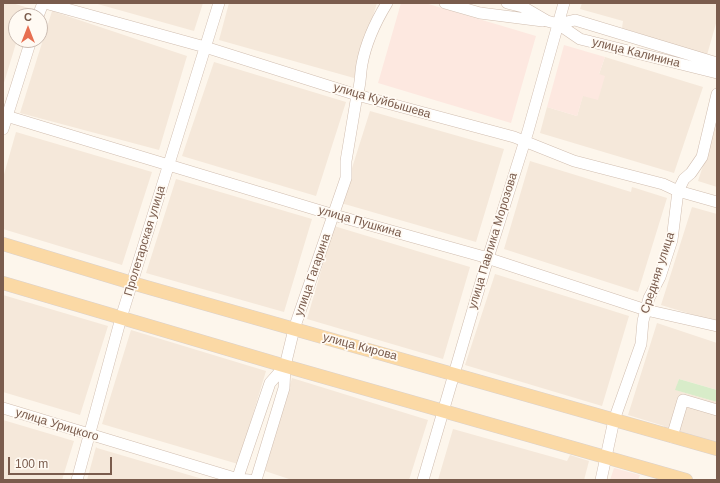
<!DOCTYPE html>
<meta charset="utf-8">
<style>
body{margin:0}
#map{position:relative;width:720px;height:483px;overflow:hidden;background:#fdf6ec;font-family:Helvetica,sans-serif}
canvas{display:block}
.frame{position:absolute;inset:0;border:4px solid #7a5c4d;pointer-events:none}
.north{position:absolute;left:8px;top:8px;width:40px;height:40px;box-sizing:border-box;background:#fffaf3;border:1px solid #cabbb1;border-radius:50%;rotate:0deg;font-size:11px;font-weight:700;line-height:16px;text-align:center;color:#7a5c4d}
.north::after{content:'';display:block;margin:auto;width:14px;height:18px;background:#e76f51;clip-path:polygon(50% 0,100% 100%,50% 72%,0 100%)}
.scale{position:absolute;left:8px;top:457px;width:104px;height:18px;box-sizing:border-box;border:2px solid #7a5c4d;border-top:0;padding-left:5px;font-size:12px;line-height:14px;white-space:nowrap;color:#7a5c4d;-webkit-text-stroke:3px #fffaf3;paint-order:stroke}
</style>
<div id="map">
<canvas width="720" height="483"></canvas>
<div class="frame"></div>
<div class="north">С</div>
<div class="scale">100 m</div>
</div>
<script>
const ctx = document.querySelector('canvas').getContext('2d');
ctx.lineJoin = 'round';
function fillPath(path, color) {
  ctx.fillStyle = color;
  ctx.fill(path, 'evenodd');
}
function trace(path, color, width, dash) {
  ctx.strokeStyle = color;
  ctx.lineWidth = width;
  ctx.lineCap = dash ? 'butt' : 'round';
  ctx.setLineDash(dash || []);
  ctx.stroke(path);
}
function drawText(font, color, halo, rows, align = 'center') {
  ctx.font = font + ' Helvetica,sans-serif';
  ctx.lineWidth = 3.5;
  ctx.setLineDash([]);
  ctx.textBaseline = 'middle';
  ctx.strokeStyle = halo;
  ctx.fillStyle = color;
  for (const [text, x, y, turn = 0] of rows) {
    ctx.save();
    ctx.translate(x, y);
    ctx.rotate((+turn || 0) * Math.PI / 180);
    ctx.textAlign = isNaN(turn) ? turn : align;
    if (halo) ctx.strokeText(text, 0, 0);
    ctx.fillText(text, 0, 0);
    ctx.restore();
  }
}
const residential = new Path2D(`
 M3,3H12L32,9L30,16H16V40H17L3,86Z
 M94,3H203L194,31Z
 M229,3H377L354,78L219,40Z
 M582,3H717V20L707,55L622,28L623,21L580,9Z
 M52,11L187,56L159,150L20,113Z
 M605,57L703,87L674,173L540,133L547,107L577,116L583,95L599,74Z
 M214,62L346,102L316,196L182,156Z
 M370,111L504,149L476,242L341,203Z
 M717,123V187L698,181Z
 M16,132L152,172L122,265L3,229V178Z
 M530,161L631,192L632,187L667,198L638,292L504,249Z
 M176,179L312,219L284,312L146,273Z
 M692,207L717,214V322L661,305Z
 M334,226L470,267L443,359L307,319Z
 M495,274L629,316L602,406L465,365Z
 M3,295L108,326L80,415L3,392Z
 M657,323L717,343V390L679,379L676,390L717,402V446L662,430L664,426L628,415Z
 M131,330L266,371L238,464L102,424Z
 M292,378L428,420L409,480H292L265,471Z
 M3,420L74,441L62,480H3Z
 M453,429L567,461L570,455L589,461L584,480H438Z
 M96,447L97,448L206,480H87Z`);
const commercial = new Path2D(`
 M401,3H425L536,36L511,123L378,83Z
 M564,45L605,57L599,74L605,76L598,100L583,96L577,116L547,107Z
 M614,468L640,475L638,480H610Z`);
const green = new Path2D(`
 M679,379L717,390V402L675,390Z`);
const minor = new Path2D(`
 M45,3L205,47L357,95L514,137L574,161L663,184L678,191L717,202
 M445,3L480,13L543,21
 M507,3L523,7L547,21L558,24L575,20L717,63
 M38,16L43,3
 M558,24L580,39L717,73
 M3,115L334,215L481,256L646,310L717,326
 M3,129L31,40
 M3,408L238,479L249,480
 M672,437L683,400L717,410
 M77,480L121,318L219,3
 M237,480L270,383L285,366
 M256,480L284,388L285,366L294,329L346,178V161L357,95C361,85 360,74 362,64C366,42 376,21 387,3
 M423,480L488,258L528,131L564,3
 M601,480L614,420L641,344L643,321L649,298L660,277L672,240L678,191L684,179L691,173L702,157L717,94`);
const major = new Path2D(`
 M3,244L132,283L717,449
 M3,283L285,366L686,480`);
const streetNames = [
 ["улица Калинина",636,53,14],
 ["улица Куйбышева",382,101,16],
 ["улица Пушкина",360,222,16],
 ["Пролетарская улица",145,241,-73],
 ["улица Павлика Морозова",493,241,-73],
 ["Средняя улица",658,273,-72],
 ["улица Гагарина",313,275,-71],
 ["улица Кирова",360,347,15],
 ["улица Урицкого",57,425,17]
];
fillPath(residential, '#f5e8da');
fillPath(commercial, '#fde8e0');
fillPath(green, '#d8ecc9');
trace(minor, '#d1beb0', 12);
trace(major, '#dad1cd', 14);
trace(minor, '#fff', 11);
trace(major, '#fbd9a5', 13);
drawText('12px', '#7a5c4d', '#fffaf3', streetNames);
</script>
